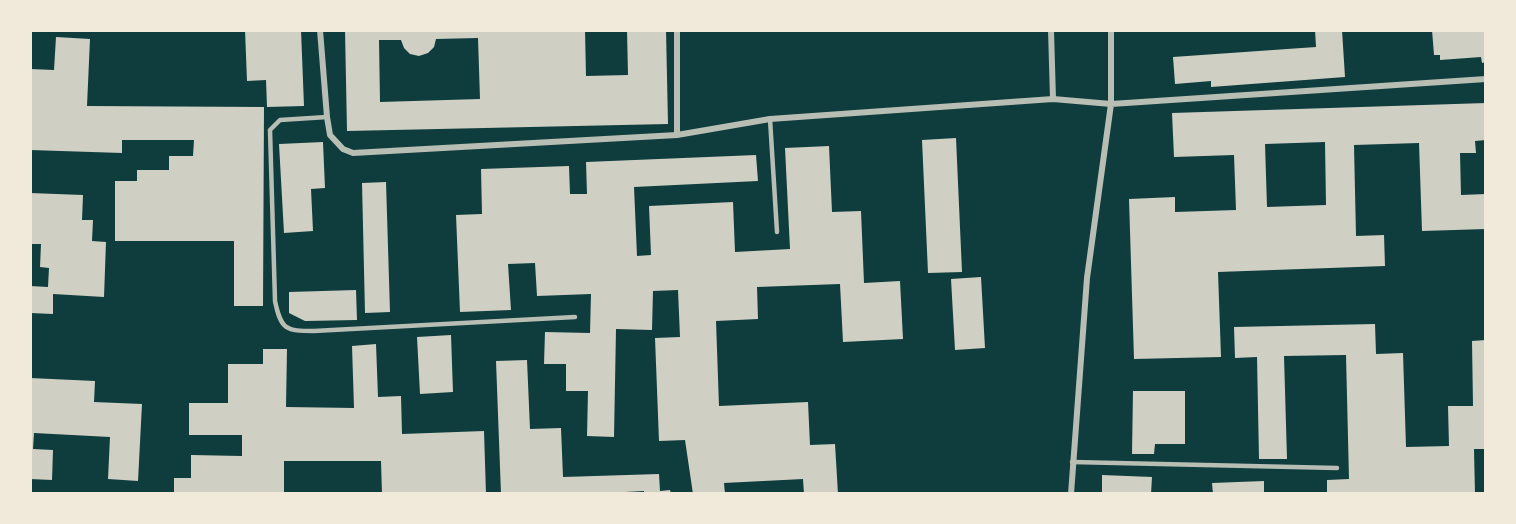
<!DOCTYPE html>
<style>
body{margin:0}
#map{position:relative;width:1516px;height:524px;overflow:hidden;background:#0f3d3e;font-family:"Fira Sans",sans-serif}
canvas{display:block}
.frame{position:absolute;inset:0;border:32px solid #f1e9da;pointer-events:none}
</style>
<div id="map">
<canvas width="1516" height="524"></canvas>
<div class="frame"></div>
</div>
<script>
const ctx = document.querySelector('canvas').getContext('2d');
ctx.lineJoin = 'round';
function fillPath(path, color) {
  ctx.fillStyle = color;
  ctx.fill(path, 'evenodd');
}
function trace(path, color, width, dash) {
  ctx.strokeStyle = color;
  ctx.lineWidth = width;
  ctx.lineCap = dash ? 'butt' : 'round';
  ctx.setLineDash(dash || []);
  ctx.stroke(path);
}
const building = new Path2D(`
 M245,30H301L304,106L267,107L266,80L247,81Z
 M345,30H585L586,76L628,75L627,30H666L668,124L347,131ZM478,38L480,99L380,102L379,40H401L404,48L410,54L419,56L428,53L434,47L436,39Z
 M1315,30H1342L1345,77L1211,87V81L1175,84L1173,57L1316,47Z
 M1432,30H1486V62L1482,63L1481,57L1440,60V55H1434Z
 M56,37L90,39L87,106L264,107L263,306H234V241H115V181H137V170H169V156H193L194,140H122V153L30,150V69L54,70Z
 M1486,103V140L1475,141L1476,153H1460L1461,195L1486,194V229L1422,231L1419,143L1354,145L1356,236L1384,235L1385,266L1218,272L1221,357L1134,359L1129,199L1175,197V212L1236,210L1234,155L1174,157L1172,113ZM1325,142L1326,205L1267,207L1265,144Z
 M956,138L962,272L928,273L922,140Z
 M323,142L325,188L311,189L313,231L284,233L279,144Z
 M829,146L832,212L861,211L864,283L900,281L903,339L843,342L840,284L757,287L758,319L716,321L719,406L808,402L810,445L835,444L838,494H804L803,479L724,483L725,494H693L685,440L659,441L655,338L680,337L678,290L653,291L652,330L616,329L614,437L587,436L588,391H566V364H544L545,332L590,333L591,294L537,296L535,263L508,264L511,310L460,312L456,215L482,214L481,169L569,166L570,194H587L586,162L756,155L758,181L634,187L637,256L651,255L649,206L733,202L735,252L790,249L785,148Z
 M386,182L390,312L365,313L362,183Z
 M30,193L83,195L82,220H93L92,241L106,242L104,297L53,294V314L30,313V286L48,287L49,268L40,267L41,244H30Z
 M981,277L985,348L955,350L951,279Z
 M356,290L357,320L305,321L289,313V292Z
 M1375,324L1376,354L1403,353L1406,447L1449,446L1448,406H1473L1472,341L1486,340V449H1474L1475,494H1327V480L1349,479L1346,355L1284,356L1287,459H1259L1257,357L1235,358L1234,327Z
 M451,335L453,392L420,394L417,337Z
 M376,344L378,397L401,396L402,434L484,431L486,494H382L381,461H284V494H174V478H191V455L242,456V435H189V403H228V364H263V349H287L286,407L354,408L352,346Z
 M527,360L530,429L561,428L563,477L659,474L660,491L670,490L671,494H644V491L587,494H501L496,361Z
 M30,378L95,381L94,402L142,404L138,481L108,479L110,437L34,433L33,449L53,450L52,480L30,479Z
 M1133,391H1185V444H1155L1154,454H1132Z
 M1102,475L1152,477L1151,494H1102Z
 M1264,481V494H1213L1212,483Z`);
const service = new Path2D(`
 M327,117L280,120L270,130L275,301C281,330 286,331 314,331L575,317
 M770,119L777,232
 M1072,462L1337,468`);
const minor = new Path2D(`
 M320,30L327,117L330,135L343,149L353,153L677,135L770,119L1053,99L1111,104L1087,278L1071,494
 M677,30V135
 M1051,30L1053,99
 M1111,30V104L1486,79`);
fillPath(building, '#cfcfc3');
trace(service, '#b8beb3', 4.5);
trace(minor, '#b8beb3', 6);
</script>
